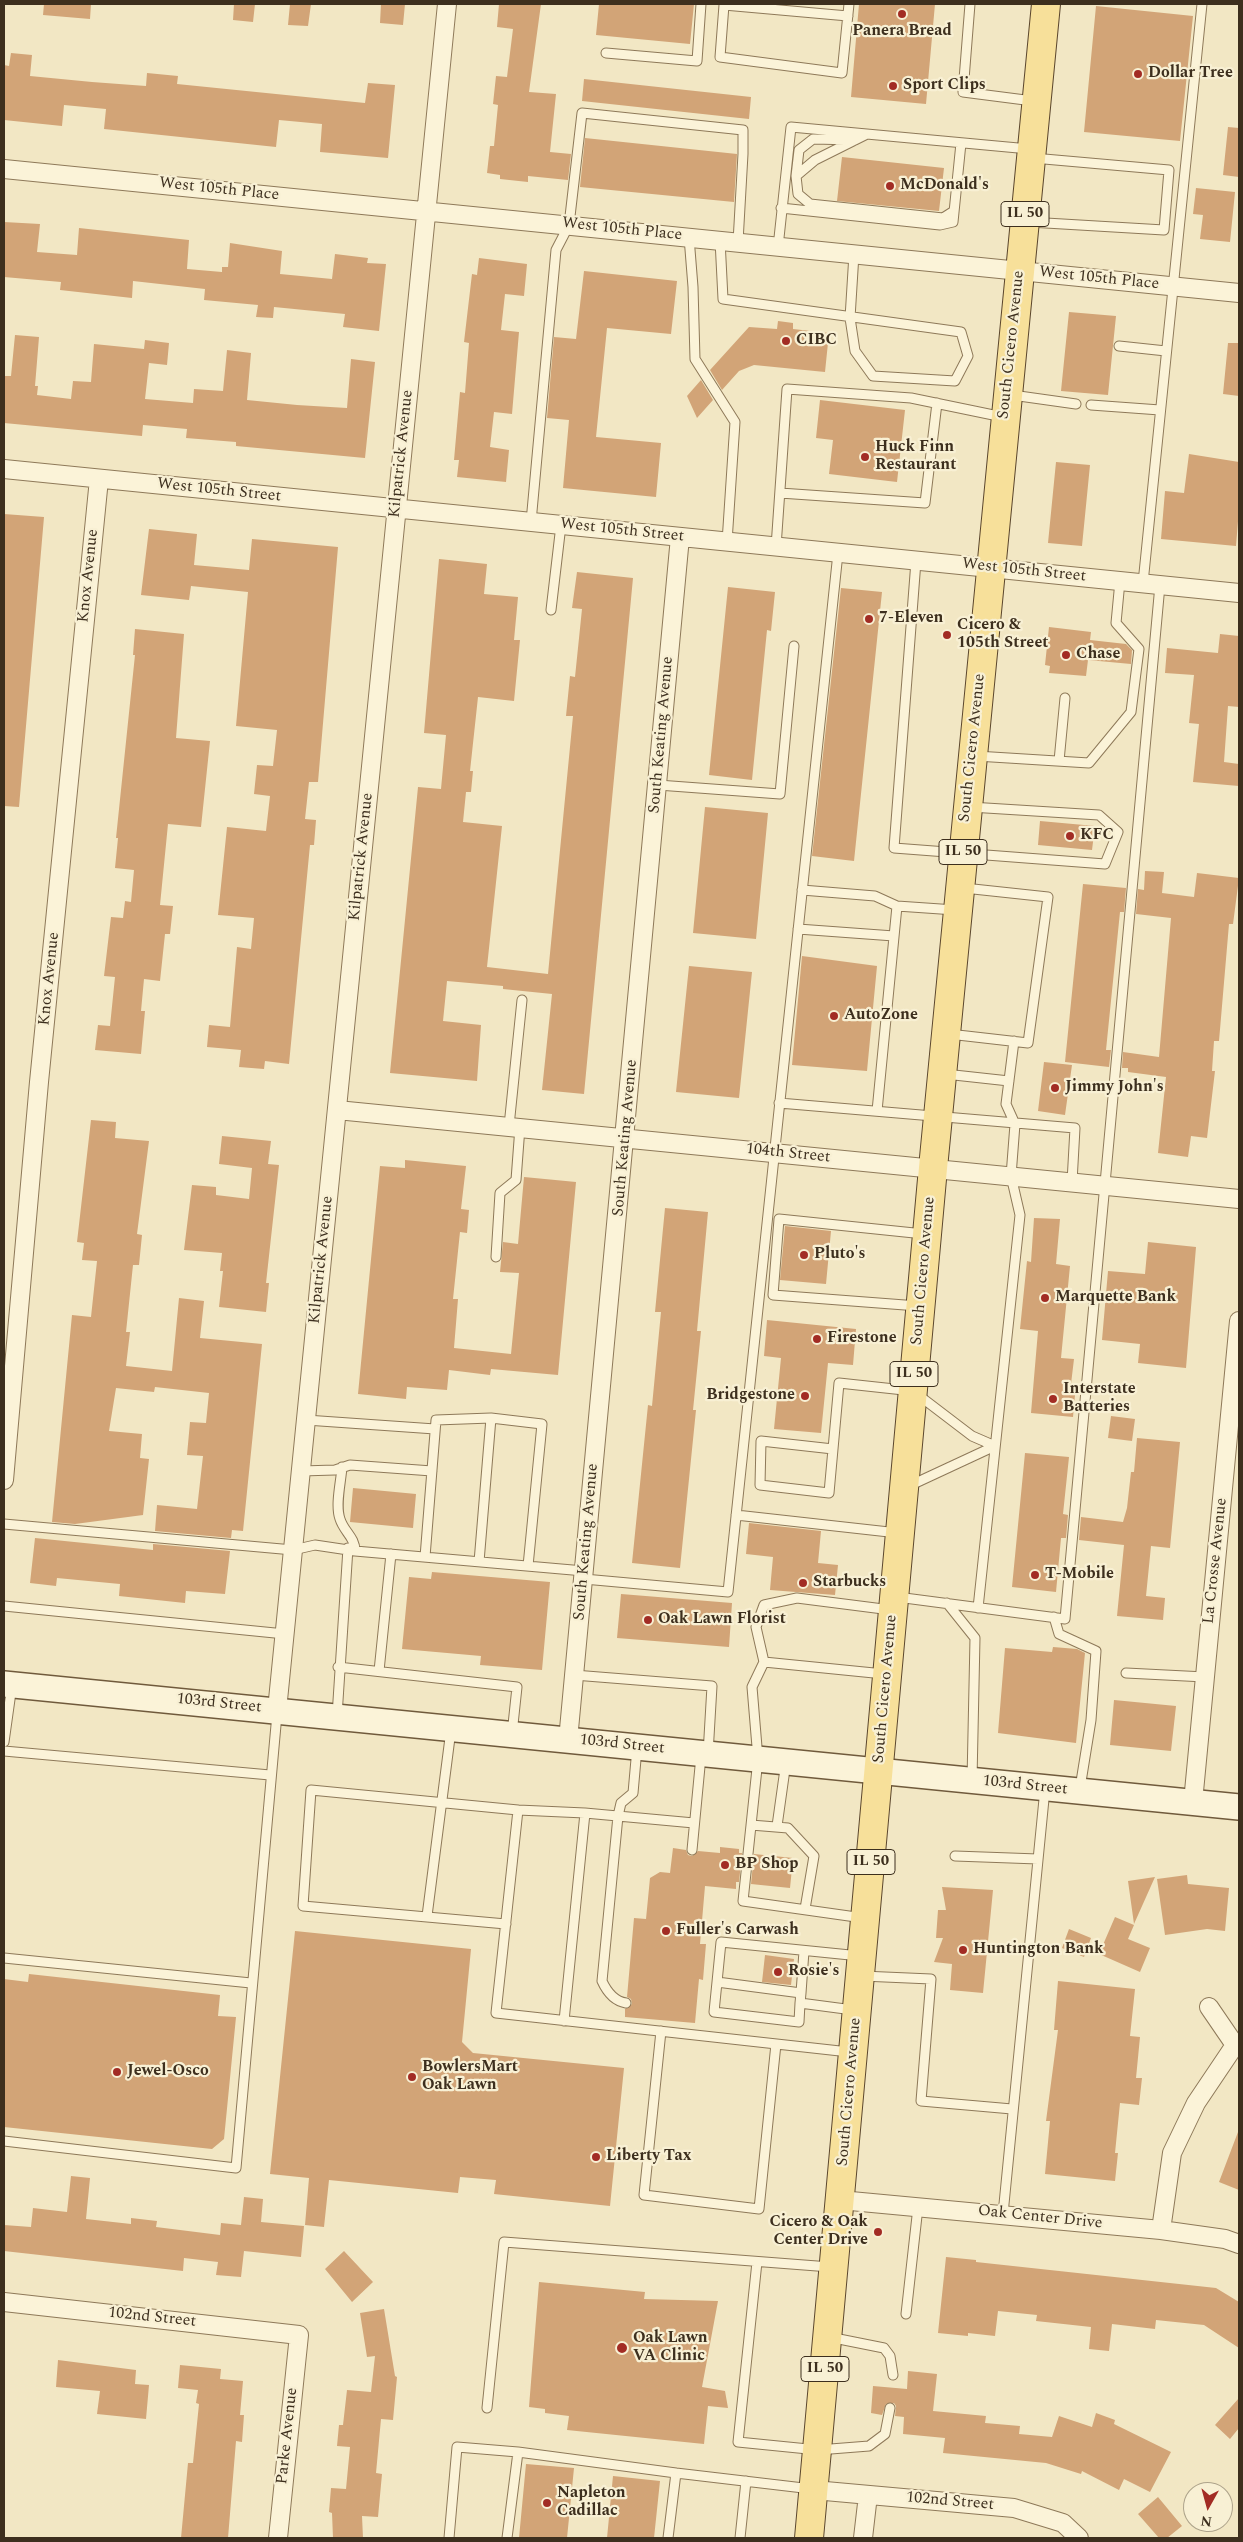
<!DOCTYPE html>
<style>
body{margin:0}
#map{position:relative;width:1243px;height:2542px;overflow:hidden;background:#f2e7c4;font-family:Spectral,serif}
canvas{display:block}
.frame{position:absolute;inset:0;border:5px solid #3d2f1e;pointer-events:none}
.north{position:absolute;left:1183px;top:2482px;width:50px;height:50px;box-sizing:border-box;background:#f8f0d4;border:1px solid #ada38b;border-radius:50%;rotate:187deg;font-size:14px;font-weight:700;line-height:20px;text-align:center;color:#3d2f1e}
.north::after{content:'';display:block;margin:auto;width:18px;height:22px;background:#a22c24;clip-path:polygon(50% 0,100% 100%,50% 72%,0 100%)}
</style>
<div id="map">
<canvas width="1243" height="2542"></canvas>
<div class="frame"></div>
<div class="north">N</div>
</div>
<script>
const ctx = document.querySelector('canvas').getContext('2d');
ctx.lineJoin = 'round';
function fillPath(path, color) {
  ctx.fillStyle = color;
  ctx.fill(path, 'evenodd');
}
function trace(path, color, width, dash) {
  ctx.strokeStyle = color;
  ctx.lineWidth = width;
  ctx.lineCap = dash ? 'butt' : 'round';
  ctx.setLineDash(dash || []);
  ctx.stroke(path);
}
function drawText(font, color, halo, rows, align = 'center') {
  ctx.font = font + ' Spectral,serif';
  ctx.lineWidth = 4.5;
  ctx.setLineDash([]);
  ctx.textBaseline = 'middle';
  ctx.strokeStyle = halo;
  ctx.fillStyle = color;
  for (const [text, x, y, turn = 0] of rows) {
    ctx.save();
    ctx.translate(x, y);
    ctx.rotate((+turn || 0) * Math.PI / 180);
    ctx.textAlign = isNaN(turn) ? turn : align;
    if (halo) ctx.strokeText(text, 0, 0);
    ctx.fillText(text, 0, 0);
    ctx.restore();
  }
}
const building = new Path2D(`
 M44,4H91L90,19L43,15Z
 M234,4H255L253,22L233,20Z
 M290,4H311L308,26L288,25Z
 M381,4H405L403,25L380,23Z
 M499,4H541L529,92L556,94L550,152L571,154L568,180L528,176V182L500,179V175L487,173L490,146H494L498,105L493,104L496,76L507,77L513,29L497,27Z
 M599,4H694L690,44L596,35Z
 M859,4H935L926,104L851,97Z
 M1096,6L1193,16L1180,141L1084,132Z
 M11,53L32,55L30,76L92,82L146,86L147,73L178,76L177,84L365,103L368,83L395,85L388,158L320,152L322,124L279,120L276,147L104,129L106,109L64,105L62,126L4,120V65L9,66Z
 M584,79L751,97L749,119L582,101Z
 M1228,127L1239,128V177L1223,175Z
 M585,138L737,154L734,202L580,187Z
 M842,157L944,168L939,211L837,201Z
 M1196,188L1235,192L1230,242L1200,239L1203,215L1193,214Z
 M4,222L40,224L37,252L77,255L79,228L189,240L187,269L222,272V267H228L230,243L282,251L280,274L332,279L335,254L368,258L367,263L386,264L379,331L343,327L345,314L274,307L273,318L256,317L258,305L204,300L205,289L133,281L132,298L60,290L61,282L4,277Z
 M479,258L527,264L524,296L505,294L501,330L519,332L512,414L494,412L490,447L509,450L506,482L457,477L459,460H454L460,392L465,393L469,343L464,342L472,274L477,275Z
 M584,271L677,281L671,334L607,328L596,437L661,443L656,497L563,488L569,420L547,418L554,337L576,339Z
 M1069,312L1116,316L1108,395L1061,391Z
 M778,321L793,323V329L829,333L825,372L754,365L739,371L722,390L710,370L749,327L777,329Z
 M15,335L39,337L35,386H38L37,395L71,399L73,381L91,382L94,344L144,349L145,340L169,343L167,365L149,363L145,399L193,403L194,389L223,391L227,350L251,353L247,400L297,405L347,408L351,359L375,362L365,458L236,446V442L186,438L187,429L143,425L142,436L4,423V376H11Z
 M1228,343H1239V396L1223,394Z
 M701,380L713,400L697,418L687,396Z
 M820,400L905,410L897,482L829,474L833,440L816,438Z
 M1189,454L1239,462V509L1236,546L1161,539L1165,491L1184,493Z
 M1056,462L1090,465L1082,546L1048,543Z
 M4,514L44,517L19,807L4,806Z
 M149,529L197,534L194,565L249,570L252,539L338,547L318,782H309L305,819L316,820L314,845H310L289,1064L265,1061L264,1069L239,1067L241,1050L207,1047L209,1025L230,1027L237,947L251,949L254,918L218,915L227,827L266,831L270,796L254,794L257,765L273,766L277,730L236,726L248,592L191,586L189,600L141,595Z
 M439,559L487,564L484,594L518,597L514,640H520L514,701L478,697L470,771H473L471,792H466L463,822L502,826L487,967L548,974L573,716H566L570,676L575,677L582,609L572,608L577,572L633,578L584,1094L542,1090L552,994L503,989V986L447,981L443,1021L481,1025L477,1081L390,1073L418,787L441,789L446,735L424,733Z
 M728,587L775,592L771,631L767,630L752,780L709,775Z
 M841,588L882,592L854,861L812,856Z
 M1049,627L1091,632L1090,640L1126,644L1132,650L1131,664L1088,660L1086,676L1049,673L1050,666L1045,665Z
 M135,629L184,634L176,738L210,741L201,827L168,824L160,905L173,906L170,934H165L160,981L144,979L141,1011H145L141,1054L95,1050L98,1025L110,1026L115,977L104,976L111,917L123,918L125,901L131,902L134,870L115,868L118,838H116L135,655H133Z
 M1220,634L1239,636V707L1228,706L1224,762L1239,764V786L1193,782L1199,724L1189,723L1194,675L1165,673L1167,648L1218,653Z
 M705,807L768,813L756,939L693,933Z
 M1040,821L1095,826L1092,850L1038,845Z
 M1145,871L1164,872L1162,893L1194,897L1197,873L1239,878L1233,924H1229L1219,1041H1214L1212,1071H1215L1207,1138L1191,1136L1188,1157L1158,1153L1166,1077L1128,1072V1068H1122L1123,1052L1159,1057L1171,918L1136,914L1138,889L1144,890Z
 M1083,884L1126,888L1124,912H1120L1106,1050H1111L1109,1067L1065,1062Z
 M802,956L877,966L867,1071L792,1065Z
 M689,966L752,972L739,1098L676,1092Z
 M1044,1062L1072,1065L1065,1115L1038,1111Z
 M91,1120L116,1122L115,1138L149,1141L137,1234L142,1235L139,1265H133L126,1332H130L126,1366L172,1371L179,1298L204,1301L200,1338L262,1344L243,1531L232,1530L231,1538L155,1531L157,1505L197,1509L203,1456L187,1455L190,1422L206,1423L209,1393L155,1387L154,1392L116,1388L109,1431L142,1434L140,1458L149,1459L143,1515L75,1524L52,1522L72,1315L91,1317L97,1261L82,1260L84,1243L77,1242Z
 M222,1136L271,1141L268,1164L279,1165L266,1283H269L266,1312L219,1307L223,1271H220L222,1253L184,1250L192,1185L216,1187V1195L249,1199L252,1168L219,1164Z
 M405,1160L466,1166L461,1209L469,1210L467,1233L460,1232L453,1299H458L454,1348L511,1354L519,1273L500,1272L503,1242L518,1244L524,1177L576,1182L558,1375L491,1369L490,1375L449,1370L447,1390L407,1387L406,1399L358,1394L380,1166L405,1168Z
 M665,1208L708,1212L697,1331H701L693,1410H696L680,1568L632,1563L648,1405L652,1406L661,1312H655Z
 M1034,1218L1060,1219L1056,1264L1070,1266L1061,1358L1074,1359L1071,1384H1076L1073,1417L1031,1413L1038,1331L1020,1329L1027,1261L1031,1262Z
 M785,1226L831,1231L826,1284L780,1280Z
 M1148,1242L1196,1247L1186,1368L1138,1363L1140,1344L1102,1340L1108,1271L1145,1274Z
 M767,1320L856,1329L853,1365L828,1363L821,1433L774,1429L781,1358L764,1356Z
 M1111,1416L1135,1419L1132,1441L1108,1438Z
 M1137,1438L1180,1442L1170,1548L1151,1546L1146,1596L1165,1598L1163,1620L1117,1616L1124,1545L1079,1540L1081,1517L1123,1522L1127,1508L1131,1472H1134Z
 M1025,1453L1069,1457L1063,1514L1068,1515L1066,1538H1061L1056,1592L1012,1587Z
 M353,1488L416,1494L413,1528L350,1522Z
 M749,1523L821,1531L818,1563L838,1565L835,1595L770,1590L773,1557L746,1554Z
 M35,1538L153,1550V1544L230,1551L225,1594L186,1591L185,1603L119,1596L120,1584L57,1578L56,1586L30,1583Z
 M432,1572L550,1582L542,1670L480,1665L481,1656L402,1649L409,1577L431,1579Z
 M621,1594L732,1603L729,1647L617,1638Z
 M1053,1647L1077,1649L1085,1653L1076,1743L998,1733L1005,1648L1052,1652Z
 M1114,1700L1176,1706L1171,1751L1110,1745Z
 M720,1847L739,1849V1853H742L739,1882H736V1889L705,1886L700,1944H706L703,1980L699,1979L695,2023L625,2017V2009L632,2004L631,1999L627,1997L634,1918L646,1919L650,1878L660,1872L670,1873L673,1848L686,1850L688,1855L692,1856L698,1851L720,1853Z
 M754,1854L793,1858L790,1888L751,1884Z
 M1187,1875L1188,1884L1229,1888L1225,1931L1207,1929L1165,1935L1157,1879Z
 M1155,1877L1134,1924L1128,1881Z
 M942,1887L993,1890L983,1993L950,1990L952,1964L934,1962L943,1938H936L938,1910H946Z
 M1115,1917L1134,1925L1128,1939L1150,1948L1140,1972L1099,1954Z
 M1069,1929L1091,1938L1084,1957L1062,1948Z
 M295,1931L471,1949L462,2042L473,2053L624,2068L610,2206L494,2194L496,2180L460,2177L458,2193L329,2180L324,2227L305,2225L309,2178L270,2174Z
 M765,1955L794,1959L791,1985L762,1982Z
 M29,1974L220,1995L218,2016L236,2017L224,2139L212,2149L4,2127V1979L28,1982Z
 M1058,1981L1135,1989L1130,2036L1140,2037L1136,2078H1142L1139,2105L1120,2103L1115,2153H1118L1115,2181L1045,2174L1050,2121H1046L1058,2030H1054Z
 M1238,2132L1239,2133V2190L1219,2182Z
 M71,2176L90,2178L86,2219L131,2224V2218L157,2221L156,2227L220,2235L221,2223L241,2225L244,2197L263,2199L261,2222L304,2226L301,2257L244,2251L241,2277L216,2275L218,2262L184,2258L183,2271L4,2251V2225L31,2227L33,2208L67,2212Z
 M344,2251L373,2282L352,2302L325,2269Z
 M946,2257L976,2260V2262L1216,2288L1239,2302V2348L1204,2325L1156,2320L1155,2329L1112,2324L1109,2351L1089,2349L1091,2327L1036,2321L1037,2315L998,2311L995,2336L968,2333V2336L938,2333Z
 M539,2282L645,2292L644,2299L718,2301L702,2387L725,2391L728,2408L708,2406L704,2444L567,2430L569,2416L545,2413V2409L529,2407Z
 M384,2309L395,2376L397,2377L393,2420L381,2419L376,2473L382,2474L378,2517L362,2516L363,2538H333L332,2513L329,2512L331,2488L346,2489L350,2447L337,2446L339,2425H343L347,2390L371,2392L375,2356L367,2357L360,2313Z
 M58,2360L136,2370L135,2384L149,2385L146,2419L97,2414L100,2391L56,2387Z
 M180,2365L221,2369L220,2379L243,2381L240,2415H244L242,2442L236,2441L228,2538H181L188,2463H193L199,2404L196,2403L198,2390L178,2388Z
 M908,2371L937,2374L933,2411L986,2416L985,2423L1020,2426L1019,2434L1052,2437L1059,2416L1092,2427L1096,2413L1115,2420L1114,2424L1171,2452L1150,2492L1124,2479L1119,2490L1082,2471L1081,2474L1046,2463L943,2453L945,2438L903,2434L904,2417L895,2416L896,2406L894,2403L886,2404L882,2415L871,2413L873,2386L907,2389Z
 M1239,2398V2428L1230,2439L1215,2425Z
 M526,2464L574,2468L567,2538H519Z
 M613,2476L660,2481L654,2538H607Z
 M1158,2497L1182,2526L1167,2538H1159L1138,2514Z`);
const service = new Path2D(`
 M970,4L963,92L1033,101
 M848,16L724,5L720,57L842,73L849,4
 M606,53L697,61L701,4
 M867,134L815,160L796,176L798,194L810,204L943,218L954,211
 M796,176L799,150L813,139L855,140
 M781,208L940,225L953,222L961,143
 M1029,222L1164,230L1169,170L1033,158
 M689,237L693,287L695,359L735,422L727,542
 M720,240L723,299L961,332L968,356L955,381L873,376L855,351L850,318L854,254
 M778,247L791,127L1029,149
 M1119,346L1166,351
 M1012,395L1076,404
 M1091,405L1160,410
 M780,493L925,503L937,403
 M531,522L556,250L569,225L582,113L743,130V154L738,242
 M776,547L787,389L911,398L1003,417
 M916,561L894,848L1105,864L1118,832L1099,815L970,807
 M1143,583L1202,4
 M551,610L561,525
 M976,756L1089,763L1131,712L1139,649L1116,623L1120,581
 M1059,761L1065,698
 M658,785L780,794L794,646
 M802,890L875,896L897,906L955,910
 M798,929L894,936
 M949,1034L1028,1043L1048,897L964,888
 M945,1074L1009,1081
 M779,1103L1075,1128L1072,1182
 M877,1111L897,906
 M509,1126L522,1000
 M496,1257L500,1193L516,1180L520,1127
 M918,1306L773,1295L779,1219L924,1234
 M306,1420L435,1429
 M833,1449L761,1441L760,1485L829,1493L839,1383L913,1391L972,1436L995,1446L909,1486
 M342,1467C341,1482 335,1505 340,1519C344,1532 355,1537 355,1551
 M301,1471L335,1470L350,1465L432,1471
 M736,1515L898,1533
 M4,1524L293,1550L315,1545L355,1551L584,1571
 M425,1557L436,1420L491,1418L542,1424L528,1566
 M479,1562L491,1418
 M584,1579L728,1592L838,553
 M897,1597L1065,1619L1160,585
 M947,1603L975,1638L972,1780
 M4,1606L285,1634
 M978,1608L1020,1215L1011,1176L1015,1124L1006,1104L1014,1041
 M1054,1617L1059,1634L1096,1651L1091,1720L1080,1788
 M764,1662L756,1627L764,1605L797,1598L891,1610
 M338,1667L517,1687L512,1734
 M379,1671L391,1554
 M1126,1673L1205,1677
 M574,1675L712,1686L708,1754
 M337,1716L348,1548
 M4,1742L12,1685
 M4,1751L270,1775
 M518,1810L585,1813L564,2021
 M585,1813L694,1823
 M751,1825L788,1828L814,1856L805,1909
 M777,1826L786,1762
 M692,1850L701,1756
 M955,1856L1038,1859
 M427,1916L451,1730
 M863,1918L743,1901L758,1759L752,1687L764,1662L884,1674
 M506,1924L303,1906L311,1790L518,1810L496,2013L849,2052
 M4,1958L251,1983
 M862,1976L931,1979L921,2101L1012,2109
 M717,1982L714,2012L799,2022L800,2003
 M801,1993L804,1951
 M626,2003C614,2001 607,1992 602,1981L618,1816L621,1803L633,1793L637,1748
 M853,2010L800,2003L801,1993L717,1982L721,1942L860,1956
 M661,2031L644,2195L759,2209L776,2044
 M4,2141L236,2168L277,1714
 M1003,2214L1045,1789
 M757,2262L738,2442L818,2450L869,2446L885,2434L890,2408
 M906,2314L918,2207
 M829,2337L884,2348L890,2356L893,2375
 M487,2408L504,2242L830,2267
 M518,2452L676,2473
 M449,2538L457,2447L518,2452L507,2538
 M668,2538L676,2473L812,2489
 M740,2538L746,2481`);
const minor = new Path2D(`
 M4,169L1239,293
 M4,469L1239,593
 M337,1110L1239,1199
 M4,1480L39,1082L99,479
 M277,1710L447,4
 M568,1740L680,537
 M1193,1802L1239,1321
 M1209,2007L1235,2045
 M840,2200L1161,2230L1225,2239L1239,2244
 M1161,2230L1172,2153L1196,2103L1235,2045L1239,2043
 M4,2302L299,2335L278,2538
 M814,2490L1014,2508L1063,2523L1079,2538
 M863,2538L868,2495`);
const secondary = new Path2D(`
 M4,1684L1239,1807`);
const primary = new Path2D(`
 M809,2538L933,1168L1046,4`);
const markers = [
 [902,14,5,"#a22c24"],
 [1138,74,5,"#a22c24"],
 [893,86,5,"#a22c24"],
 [890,186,5,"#a22c24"],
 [786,341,5,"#a22c24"],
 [865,457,5,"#a22c24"],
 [869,619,5,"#a22c24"],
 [947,635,5,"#a22c24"],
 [1066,655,5,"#a22c24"],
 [1070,836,5,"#a22c24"],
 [834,1016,5,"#a22c24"],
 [1055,1088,5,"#a22c24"],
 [804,1255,5,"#a22c24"],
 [1045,1298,5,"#a22c24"],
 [817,1339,5,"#a22c24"],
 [805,1396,5,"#a22c24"],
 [1053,1399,5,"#a22c24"],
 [1035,1575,5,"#a22c24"],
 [803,1583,5,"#a22c24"],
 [648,1620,5,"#a22c24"],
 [725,1865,5,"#a22c24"],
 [666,1931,5,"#a22c24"],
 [963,1950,5,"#a22c24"],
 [778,1972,5,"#a22c24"],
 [117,2072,5,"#a22c24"],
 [412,2077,5,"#a22c24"],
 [596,2157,5,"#a22c24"],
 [878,2232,5,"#a22c24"],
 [622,2348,6,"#a22c24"],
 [547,2503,5,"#a22c24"]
];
const shields = [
 [1025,214,48],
 [963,852,48],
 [914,1374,48],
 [871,1862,48],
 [825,2369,48]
];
const shieldNames = [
 ["IL 50",1025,214],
 ["IL 50",963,852],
 ["IL 50",914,1374],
 ["IL 50",871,1862],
 ["IL 50",825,2369]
];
const poiNames = [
 ["Panera Bread",902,32,"center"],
 ["Dollar Tree",1148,74],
 ["Sport Clips",903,86],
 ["McDonald's",900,186],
 ["CIBC",796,341],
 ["Huck Finn",875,448],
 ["Restaurant",875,466],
 ["7-Eleven",879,619],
 ["Cicero &",957,626],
 ["105th Street",957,644],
 ["Chase",1076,655],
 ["KFC",1080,836],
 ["AutoZone",844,1016],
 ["Jimmy John's",1065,1088],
 ["Pluto's",814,1255],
 ["Marquette Bank",1055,1298],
 ["Firestone",827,1339],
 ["Interstate",1063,1390],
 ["Batteries",1063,1408],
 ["Bridgestone",795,1396,"right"],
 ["T-Mobile",1045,1575],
 ["Starbucks",813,1583],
 ["Oak Lawn Florist",658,1620],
 ["BP Shop",735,1865],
 ["Fuller's Carwash",676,1931],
 ["Huntington Bank",973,1950],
 ["Rosie's",788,1972],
 ["BowlersMart",422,2068],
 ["Oak Lawn",422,2086],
 ["Jewel-Osco",127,2072],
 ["Liberty Tax",606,2157],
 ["Cicero & Oak",868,2223,"right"],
 ["Center Drive",868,2241,"right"],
 ["Oak Lawn",633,2339],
 ["VA Clinic",633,2357],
 ["Napleton",557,2494],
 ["Cadillac",557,2512]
];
const streetNames = [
 ["West 105th Place",219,190,6],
 ["West 105th Place",622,230,6],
 ["West 105th Place",1099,279,6],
 ["South Cicero Avenue",1012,345,-84],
 ["Kilpatrick Avenue",402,454,-84],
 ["West 105th Street",219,491,6],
 ["West 105th Street",622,531,6],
 ["West 105th Street",1024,571,6],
 ["Knox Avenue",89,576,-84],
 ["South Keating Avenue",662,735,-85],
 ["South Cicero Avenue",973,748,-84],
 ["Kilpatrick Avenue",362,857,-84],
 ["Knox Avenue",50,979,-84],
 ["South Keating Avenue",626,1138,-85],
 ["104th Street",788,1154,6],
 ["Kilpatrick Avenue",322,1260,-84],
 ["South Cicero Avenue",924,1271,-85],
 ["South Keating Avenue",587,1542,-85],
 ["La Crosse Avenue",1216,1561,-84],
 ["South Cicero Avenue",886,1689,-85],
 ["103rd Street",219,1704,6],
 ["103rd Street",622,1745,6],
 ["103rd Street",1025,1786,6],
 ["South Cicero Avenue",850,2092,-85],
 ["Oak Center Drive",1040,2218,6],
 ["102nd Street",152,2318,6],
 ["Parke Avenue",288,2436,-84],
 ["102nd Street",950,2502,5]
];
fillPath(building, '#d2a477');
trace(service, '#8e7959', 11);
trace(minor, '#8e7959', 20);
trace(secondary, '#705a3c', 28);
trace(primary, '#5b462d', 30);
trace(service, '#fbf3d8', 9);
trace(minor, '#fbf3d8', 18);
trace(secondary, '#fbf3d8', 25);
trace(primary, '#f7e09a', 28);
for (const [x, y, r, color] of markers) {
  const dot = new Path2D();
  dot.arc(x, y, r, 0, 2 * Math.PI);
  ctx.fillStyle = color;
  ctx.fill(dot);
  trace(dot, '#f8f0d4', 2);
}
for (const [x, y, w] of shields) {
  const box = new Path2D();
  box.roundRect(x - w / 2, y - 12.5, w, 25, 4);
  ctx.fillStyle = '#f8f0d4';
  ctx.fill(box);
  trace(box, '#3d2f1e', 1);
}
drawText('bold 15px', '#3d2f1e', null, shieldNames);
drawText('bold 16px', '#3d2f1e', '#f8f0d4', poiNames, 'left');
drawText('16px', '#3d2f1e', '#f8f0d4', streetNames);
</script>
